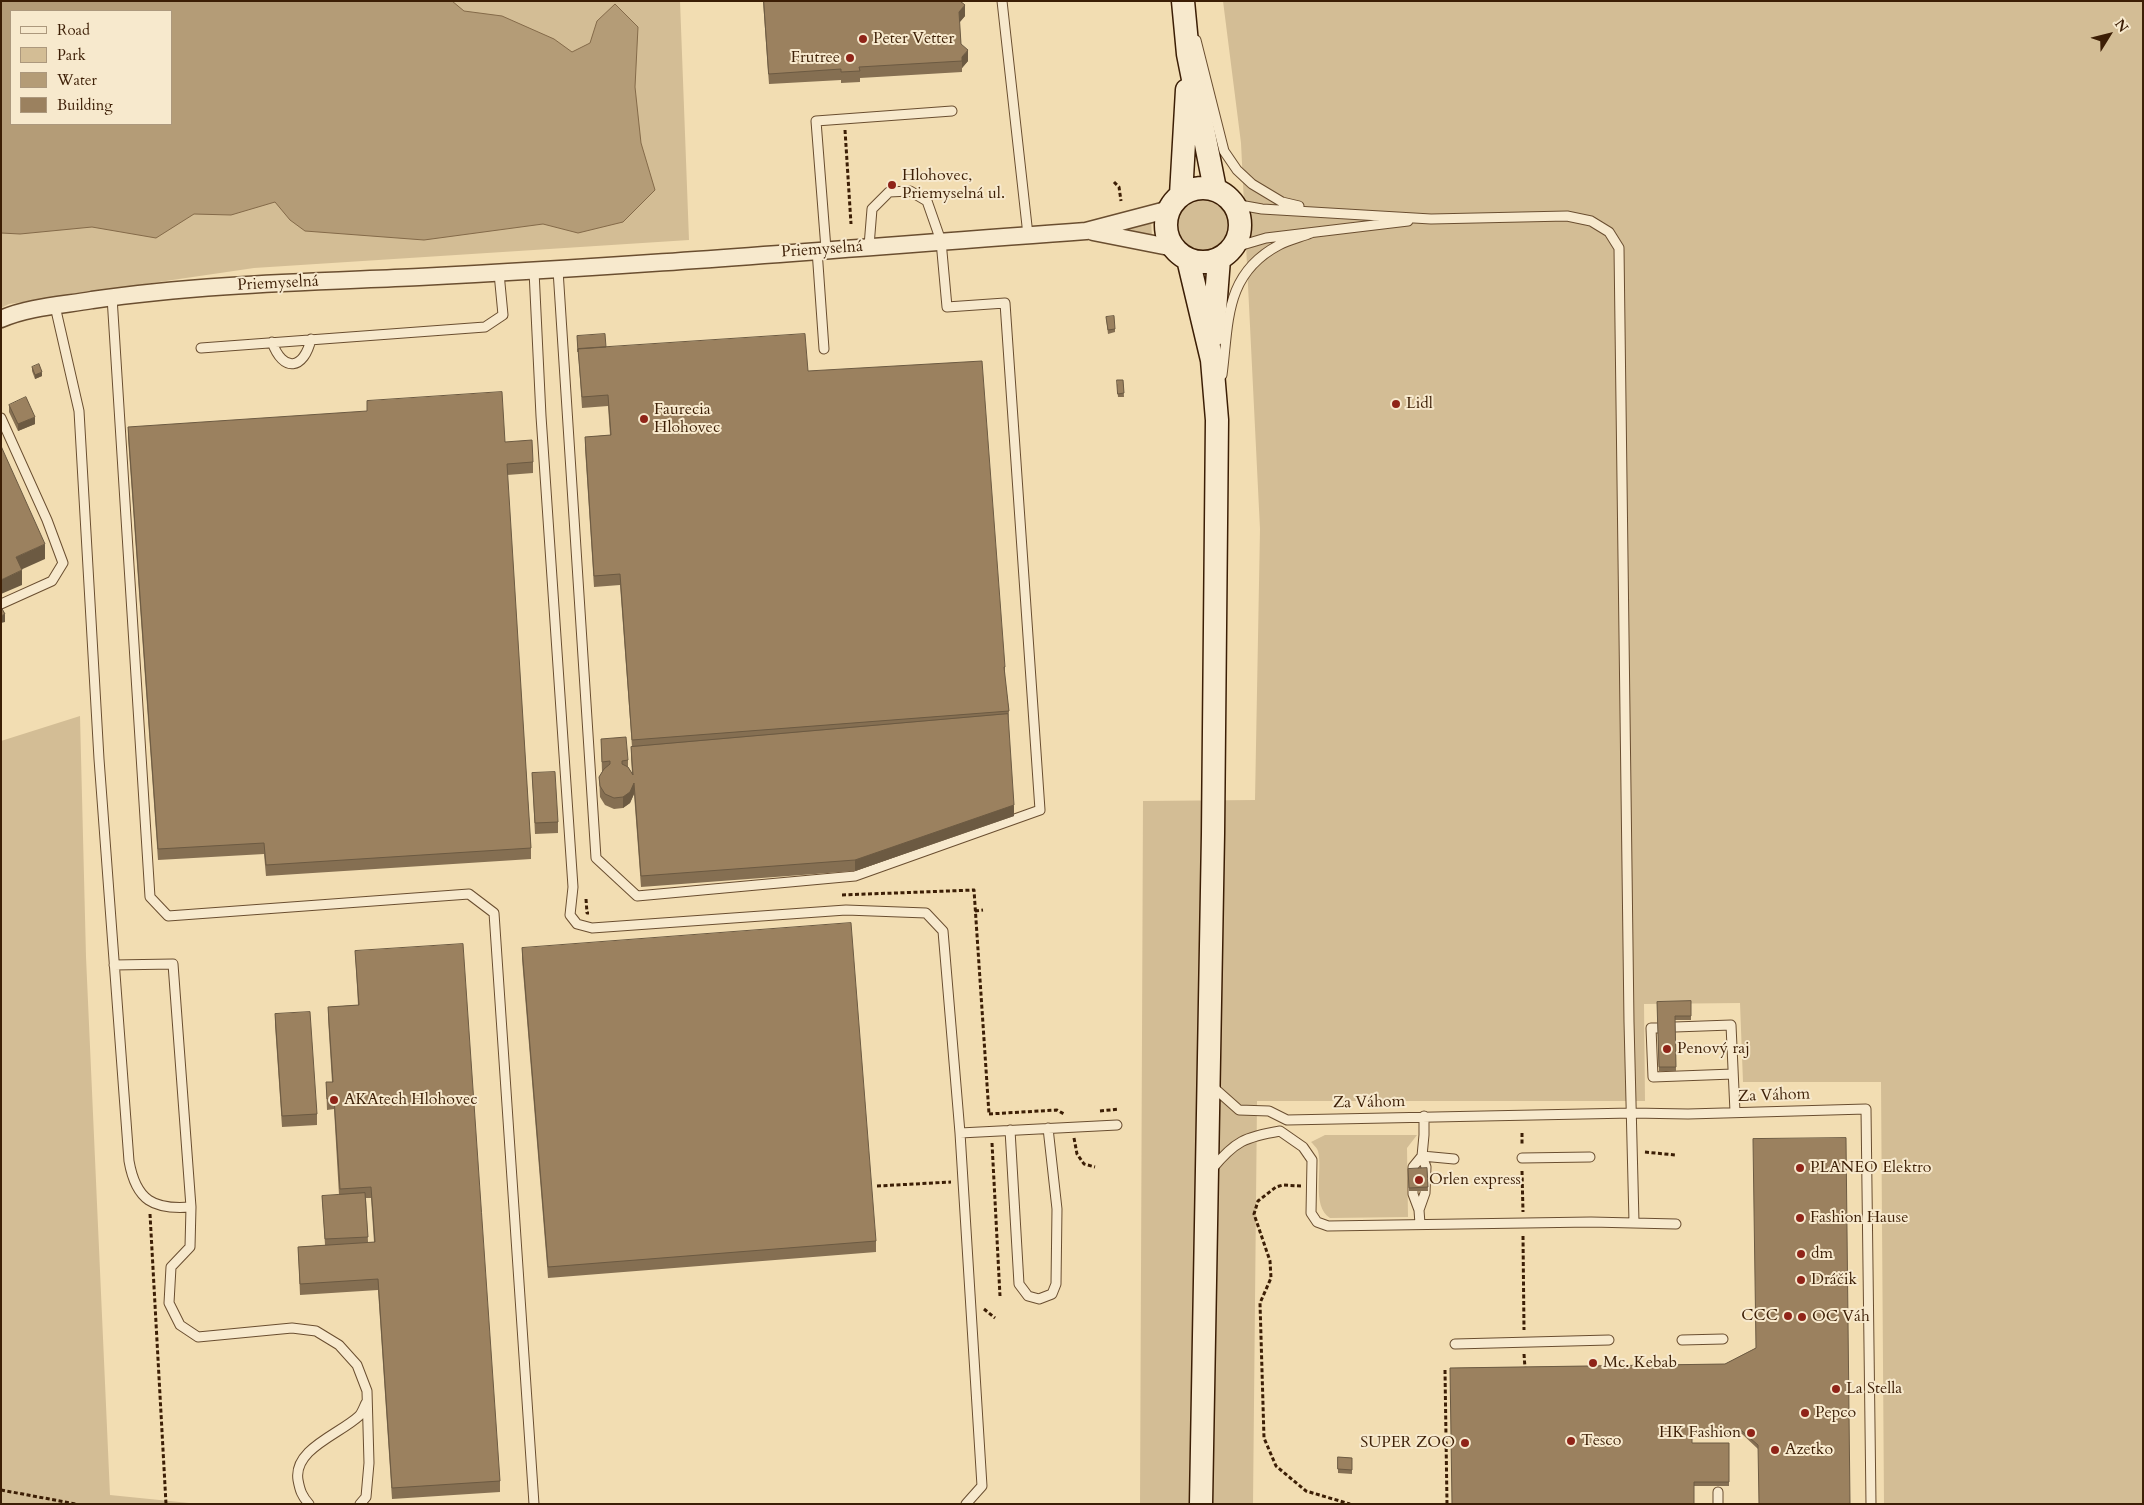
<!DOCTYPE html>
<meta charset="utf-8">
<style>
body{margin:0}
#map{position:relative;width:2144px;height:1505px;overflow:hidden;background:#f2ddb2;font-family:Cardo,serif}
canvas{display:block}
.frame{position:absolute;inset:0;border:2px solid #3c1e05;pointer-events:none}
.legend{position:absolute;left:10px;top:10px;width:162px;height:115px;box-sizing:border-box;background:#f7e9cd;border:1px solid #ac987d;margin:0;padding:6px 9px;list-style:none;font-size:15px;color:#3c1e05}
.legend li{display:flex;align-items:center;gap:10px;height:25px}
.legend b{width:25px;border:1px solid #ac987d}
.north{position:absolute;left:2084px;top:10px;width:50px;height:50px;-webkit-text-stroke:4px #f7e9cd;paint-order:stroke;rotate:54deg;font-size:14px;font-weight:700;line-height:20px;text-align:center;color:#3c1e05}
.north::after{content:'';display:block;margin:auto;width:18px;height:22px;background:#3c1e05;clip-path:polygon(50% 0,100% 100%,50% 72%,0 100%)}
</style>
<div id="map">
<canvas width="2144" height="1505"></canvas>
<div class="frame"></div>
<ul class="legend">
<li><b style="height:6px;background:#f7e9cd"></b>Road</li>
<li><b style="height:14px;background:#d3bd95"></b>Park</li>
<li><b style="height:14px;background:#b49c77"></b>Water</li>
<li><b style="height:14px;background:#9b815f"></b>Building</li>
</ul>
<div class="north">N</div>
</div>
<script>
const ctx = document.querySelector('canvas').getContext('2d');
ctx.lineJoin = 'round';
function fillPath(path, color) {
  ctx.fillStyle = color;
  ctx.fill(path, 'evenodd');
}
function trace(path, color, width, dash) {
  ctx.strokeStyle = color;
  ctx.lineWidth = width;
  ctx.lineCap = dash ? 'butt' : 'round';
  ctx.setLineDash(dash || []);
  ctx.stroke(path);
}
function drawText(font, color, halo, rows, align = 'center') {
  ctx.font = font + ' Cardo,serif';
  ctx.lineWidth = 4;
  ctx.setLineDash([]);
  ctx.textBaseline = 'middle';
  ctx.strokeStyle = halo;
  ctx.fillStyle = color;
  for (const [text, x, y, turn = 0] of rows) {
    ctx.save();
    ctx.translate(x, y);
    ctx.rotate((+turn || 0) * Math.PI / 180);
    ctx.textAlign = isNaN(turn) ? turn : align;
    if (halo) ctx.strokeText(text, 0, 0);
    ctx.fillText(text, 0, 0);
    ctx.restore();
  }
}
const green = new Path2D(`
 M1,1H680L689,240L254,268L9,304L1,308ZM11,11H171V124H11Z
 M1223,1H2143V1504H1884L1881,1082H1743L1740,1003L1644,1004L1645,1101H1257L1253,1504H1140L1143,801L1255,800L1260,529L1241,143Z
 M1176 225a27 27 0 1 1 54 0a27 27 0 1 1-54 0Z
 M1151,219L1152,236L1100,231Z
 M80,716L86,957L110,1495L199,1504H1V741Z
 M1325,1135H1417L1407,1148L1408,1217L1330,1218C1311,1206 1323,1170 1318,1151C1317,1148 1313,1144 1311,1142Z`);
const water = new Path2D(`
 M1,1H452L464,11L502,16L554,39L572,52L590,43L597,21L615,4L638,27L635,87L641,143L655,190L623,222L578,233L543,224L424,240L305,231L290,220L275,202L231,215L194,214L156,238L92,227L20,234L1,233ZM11,11H171V124H11Z`);
const path = new Path2D(`
 M845,130L851,224
 M1114,182L1119,187L1121,201
 M842,895L974,890L989,1114
 M586,899L587,913H589
 M975,911L983,910
 M1100,1111L1119,1109
 M989,1114L1057,1110L1064,1114
 M1522,1133V1145
 M1074,1138L1077,1154L1084,1164L1095,1167
 M992,1143L1000,1296
 M1645,1152L1675,1155
 M1522,1171L1523,1212
 M877,1186L951,1182
 M1301,1186L1283,1185L1276,1187L1258,1201L1254,1214L1270,1261L1271,1278L1260,1303L1264,1438L1276,1466L1306,1491L1350,1504
 M150,1214L166,1504
 M1523,1236L1524,1330
 M984,1309L995,1318
 M1524,1354L1525,1368
 M1445,1370L1447,1504
 M1,1490L76,1504`);
const lane = new Path2D(`
 M1002,1L1028,235
 M1196,40L1224,151L1237,170L1252,184L1282,202L1299,206
 M1234,204L1262,209L1431,219L1567,216L1591,221L1609,232L1619,248L1629,1022L1634,1222
 M1232,248L1266,238L1408,221
 M826,249L816,121L952,111
 M817,250L824,349
 M558,270L596,858L637,896L855,876L1040,810L1005,303L947,307L941,241L927,201L910,191L889,192L872,209L869,246
 M534,271L541,416L573,887L570,915L577,924L592,928L846,910L926,913L943,931L960,1133L982,1486L966,1504
 M112,297L150,897L168,916L469,894L494,913L534,1504
 M55,306L79,411L99,759L129,1161C136,1201 154,1210 191,1207L173,964L114,965
 M272,342C283,373 304,370 311,339
 M201,348L485,327L503,315L499,273
 M1222,375C1229,322 1224,274 1279,245C1289,240 1301,237 1311,233
 M1,418L47,520L63,563L52,581L1,604
 M1675,1027L1731,1025L1735,1112
 M1658,1028H1651L1653,1077L1733,1074
 M1212,1086L1239,1110L1269,1111L1287,1120L1632,1113L1688,1114L1866,1109L1871,1504
 M1010,1130L1019,1284L1028,1296L1039,1299L1052,1294L1056,1284L1057,1209L1048,1128
 M960,1133L1117,1125
 M1422,1156L1454,1159
 M1522,1158L1590,1157
 M1212,1169C1235,1141 1245,1137 1280,1131L1303,1147L1312,1160L1311,1213L1317,1222L1328,1226L1591,1222L1676,1224
 M191,1207L190,1247L171,1267L169,1303L180,1325L198,1337L292,1328L316,1331L339,1345L357,1365L367,1391L369,1463L366,1497L360,1504
 M1419,1210L1413,1194V1167L1422,1156
 M1420,1224L1419,1210L1425,1193L1426,1167L1422,1156L1424,1135V1116
 M1682,1340L1723,1339
 M1455,1344L1609,1340
 M1718,1492V1504
 M309,1504C302,1496 300,1491 298,1480C293,1449 340,1434 359,1416C362,1413 364,1407 366,1403`);
const street = new Path2D(`
 M1093,232L1174,248
 M1,319C28,307 63,305 92,300C200,284 310,282 419,277C642,266 864,247 1086,231L1170,209`);
const secondary = new Path2D(`
 M1183,1L1188,54L1215,189
 M1166 225a37 37 0 1 1 74 0a37 37 0 1 1-74 0Z
 M1181,195L1187,90
 M1188,259L1212,360L1217,420L1213,834L1201,1504
 M1213,336L1219,259`);
const wall = new Path2D(`
 M763,1H963L962,2L965,16L959,23L961,44L968,61L962,68V72L860,78V82L841,83V80L769,84Z
 M1106,317L1115,329V332L1108,334Z
 M577,336L606,347L808,371L1005,667V678L1009,711L1008,722L1014,816L855,871L641,887L634,794L630,803L623,808L614,809L605,805L600,797L599,777L602,772L601,739L628,760V767L632,773L631,758V747H632L620,585L594,587L585,448V437L610,435L608,406L582,408Z
 M32,367L42,376L35,379L32,371Z
 M1123,380L1124,397H1118L1117,384Z
 M9,405L35,424L18,431L9,412Z
 M128,427L505,442L533,462V473L507,475L531,848V859L266,876L264,854L158,860L128,438Z
 M532,773L558,822V833L535,834Z
 M522,948L876,1241V1252L548,1278L522,959Z
 M355,951L500,1481V1492L392,1499L378,1290L300,1295L298,1247L325,1245L322,1196L339,1195L334,1109L327,1110L326,1082H332L328,1018V1007L358,1005ZM366,1198H371L374,1242H368Z
 M1691,1001V1020H1675L1676,1071H1659L1657,1002Z
 M275,1014L317,1114V1125L282,1127L275,1025Z
 M1427,1168L1428,1191H1409L1408,1169Z
 M1756,1348L1758,1449L1742,1434L1692,1435V1443H1729V1486H1694L1450,1368L1725,1364Z
 M1338,1457L1352,1458V1474L1338,1473Z`);
const shadedWall = new Path2D(`
 M965,5V16L959,23V12Z
 M968,50V61L962,68V57Z
 M42,372V376L35,379V375Z
 M35,417V424L18,431V424Z
 M45,544V559L16,572V557Z
 M22,570V585L1,594V580Z
 M5,614V622L1,623V616Z
 M634,783V794L630,803L623,808V797Z
 M1014,805V816L855,871V860Z`);
const building = new Path2D(`
 M764,1H960L965,5L959,12L961,44L968,50L962,57V61L859,67L860,71L841,72V69L769,74Z
 M1114,316L1115,329L1108,330L1106,317Z
 M605,334L606,347L578,349V352L577,336Z
 M805,334L808,371L982,361L1005,667H1004L1009,711L632,740L620,574L594,576L585,437L611,435L608,395L582,397L578,349Z
 M39,364L42,372L35,375L32,367Z
 M1117,380H1123L1124,393L1118,394Z
 M502,392L505,442L532,440L533,462L507,464L531,848L266,865L264,843L158,849L128,427L367,411V401Z
 M26,397L35,417L18,424L9,405Z
 M1,446L45,544L16,557L22,570L1,580Z
 M1,607L5,614L1,616Z
 M1008,714L1014,805L855,860L641,876L634,783L630,792L623,797L614,798L605,794L600,786L599,777L604,769L610,764V761L602,762L601,739L626,737L628,760L622,761V764L628,767L633,775L631,747Z
 M555,772L558,822L535,823L532,773Z
 M851,923L876,1241L548,1267L522,948Z
 M463,944L500,1481L392,1488L378,1279L300,1284L298,1247L375,1242L371,1187L340,1189L334,1098L327,1099L326,1082H333L328,1007L359,1005L355,951Z
 M1691,1001V1016H1675L1676,1067H1659L1657,1002Z
 M310,1012L317,1114L282,1116L275,1014Z
 M1846,1138L1850,1504H1759L1758,1445L1742,1431H1692V1443H1729V1482H1694V1504H1452L1450,1368L1725,1364L1756,1348L1753,1139Z
 M1427,1168L1428,1187L1409,1188L1408,1169Z
 M365,1193L368,1237L325,1239L322,1196Z
 M1338,1457L1352,1458V1470L1338,1469Z`);
const markers = [
 [863,39,5,"#8f2418"],
 [850,58,5,"#8f2418"],
 [892,185,5,"#8f2418"],
 [1396,404,5,"#8f2418"],
 [644,419,5,"#8f2418"],
 [1667,1049,5,"#8f2418"],
 [334,1100,5,"#8f2418"],
 [1800,1168,5,"#8f2418"],
 [1419,1180,5,"#8f2418"],
 [1800,1218,5,"#8f2418"],
 [1801,1254,5,"#8f2418"],
 [1801,1280,5,"#8f2418"],
 [1788,1316,5,"#8f2418"],
 [1802,1317,5,"#8f2418"],
 [1593,1363,5,"#8f2418"],
 [1836,1389,5,"#8f2418"],
 [1805,1413,5,"#8f2418"],
 [1751,1433,5,"#8f2418"],
 [1571,1441,5,"#8f2418"],
 [1465,1443,5,"#8f2418"],
 [1775,1450,5,"#8f2418"]
];
const poiNames = [
 ["Peter Vetter",873,39],
 ["Frutree",840,58,"right"],
 ["Hlohovec,",902,176],
 ["Priemyselná ul.",902,194],
 ["Lidl",1406,404],
 ["Faurecia",654,410],
 ["Hlohovec",654,428],
 ["Penový raj",1677,1049],
 ["AKAtech Hlohovec",344,1100],
 ["PLANEO Elektro",1810,1168],
 ["Orlen express",1429,1180],
 ["Fashion Hause",1810,1218],
 ["dm",1811,1254],
 ["Dráčik",1811,1280],
 ["CCC",1778,1316,"right"],
 ["OC Váh",1812,1317],
 ["Mc. Kebab",1603,1363],
 ["La Stella",1846,1389],
 ["Pepco",1815,1413],
 ["HK Fashion",1741,1433,"right"],
 ["Tesco",1581,1441],
 ["SUPER ZOO",1455,1443,"right"],
 ["Azetko",1785,1450]
];
const streetNames = [
 ["Priemyselná",822,250,-4],
 ["Priemyselná",278,284,-3],
 ["Za Váhom",1774,1096,-2],
 ["Za Váhom",1369,1103,-1]
];
fillPath(green, '#d3bd95');
fillPath(water, '#b49c77');
trace(water, '#846a49', 1);
trace(lane, '#6a4e30', 11);
trace(street, '#6a4e30', 19);
trace(secondary, '#3c1e05', 25);
trace(path, '#3c1e05', 3, [4, 2.5]);
trace(lane, '#f7e9cd', 9);
trace(street, '#f7e9cd', 16);
trace(secondary, '#f7e9cd', 22);
fillPath(wall, '#856f52');
fillPath(shadedWall, '#6c5a42');
fillPath(building, '#9b815f');
trace(building, '#6c5a42', 1);
for (const [x, y, r, color] of markers) {
  const dot = new Path2D();
  dot.arc(x, y, r, 0, 2 * Math.PI);
  ctx.fillStyle = color;
  ctx.fill(dot);
  trace(dot, '#f7e9cd', 2);
}
drawText('16px', '#3c1e05', '#f7e9cd', poiNames, 'left');
drawText('16px', '#3c1e05', '#f7e9cd', streetNames);
</script>
